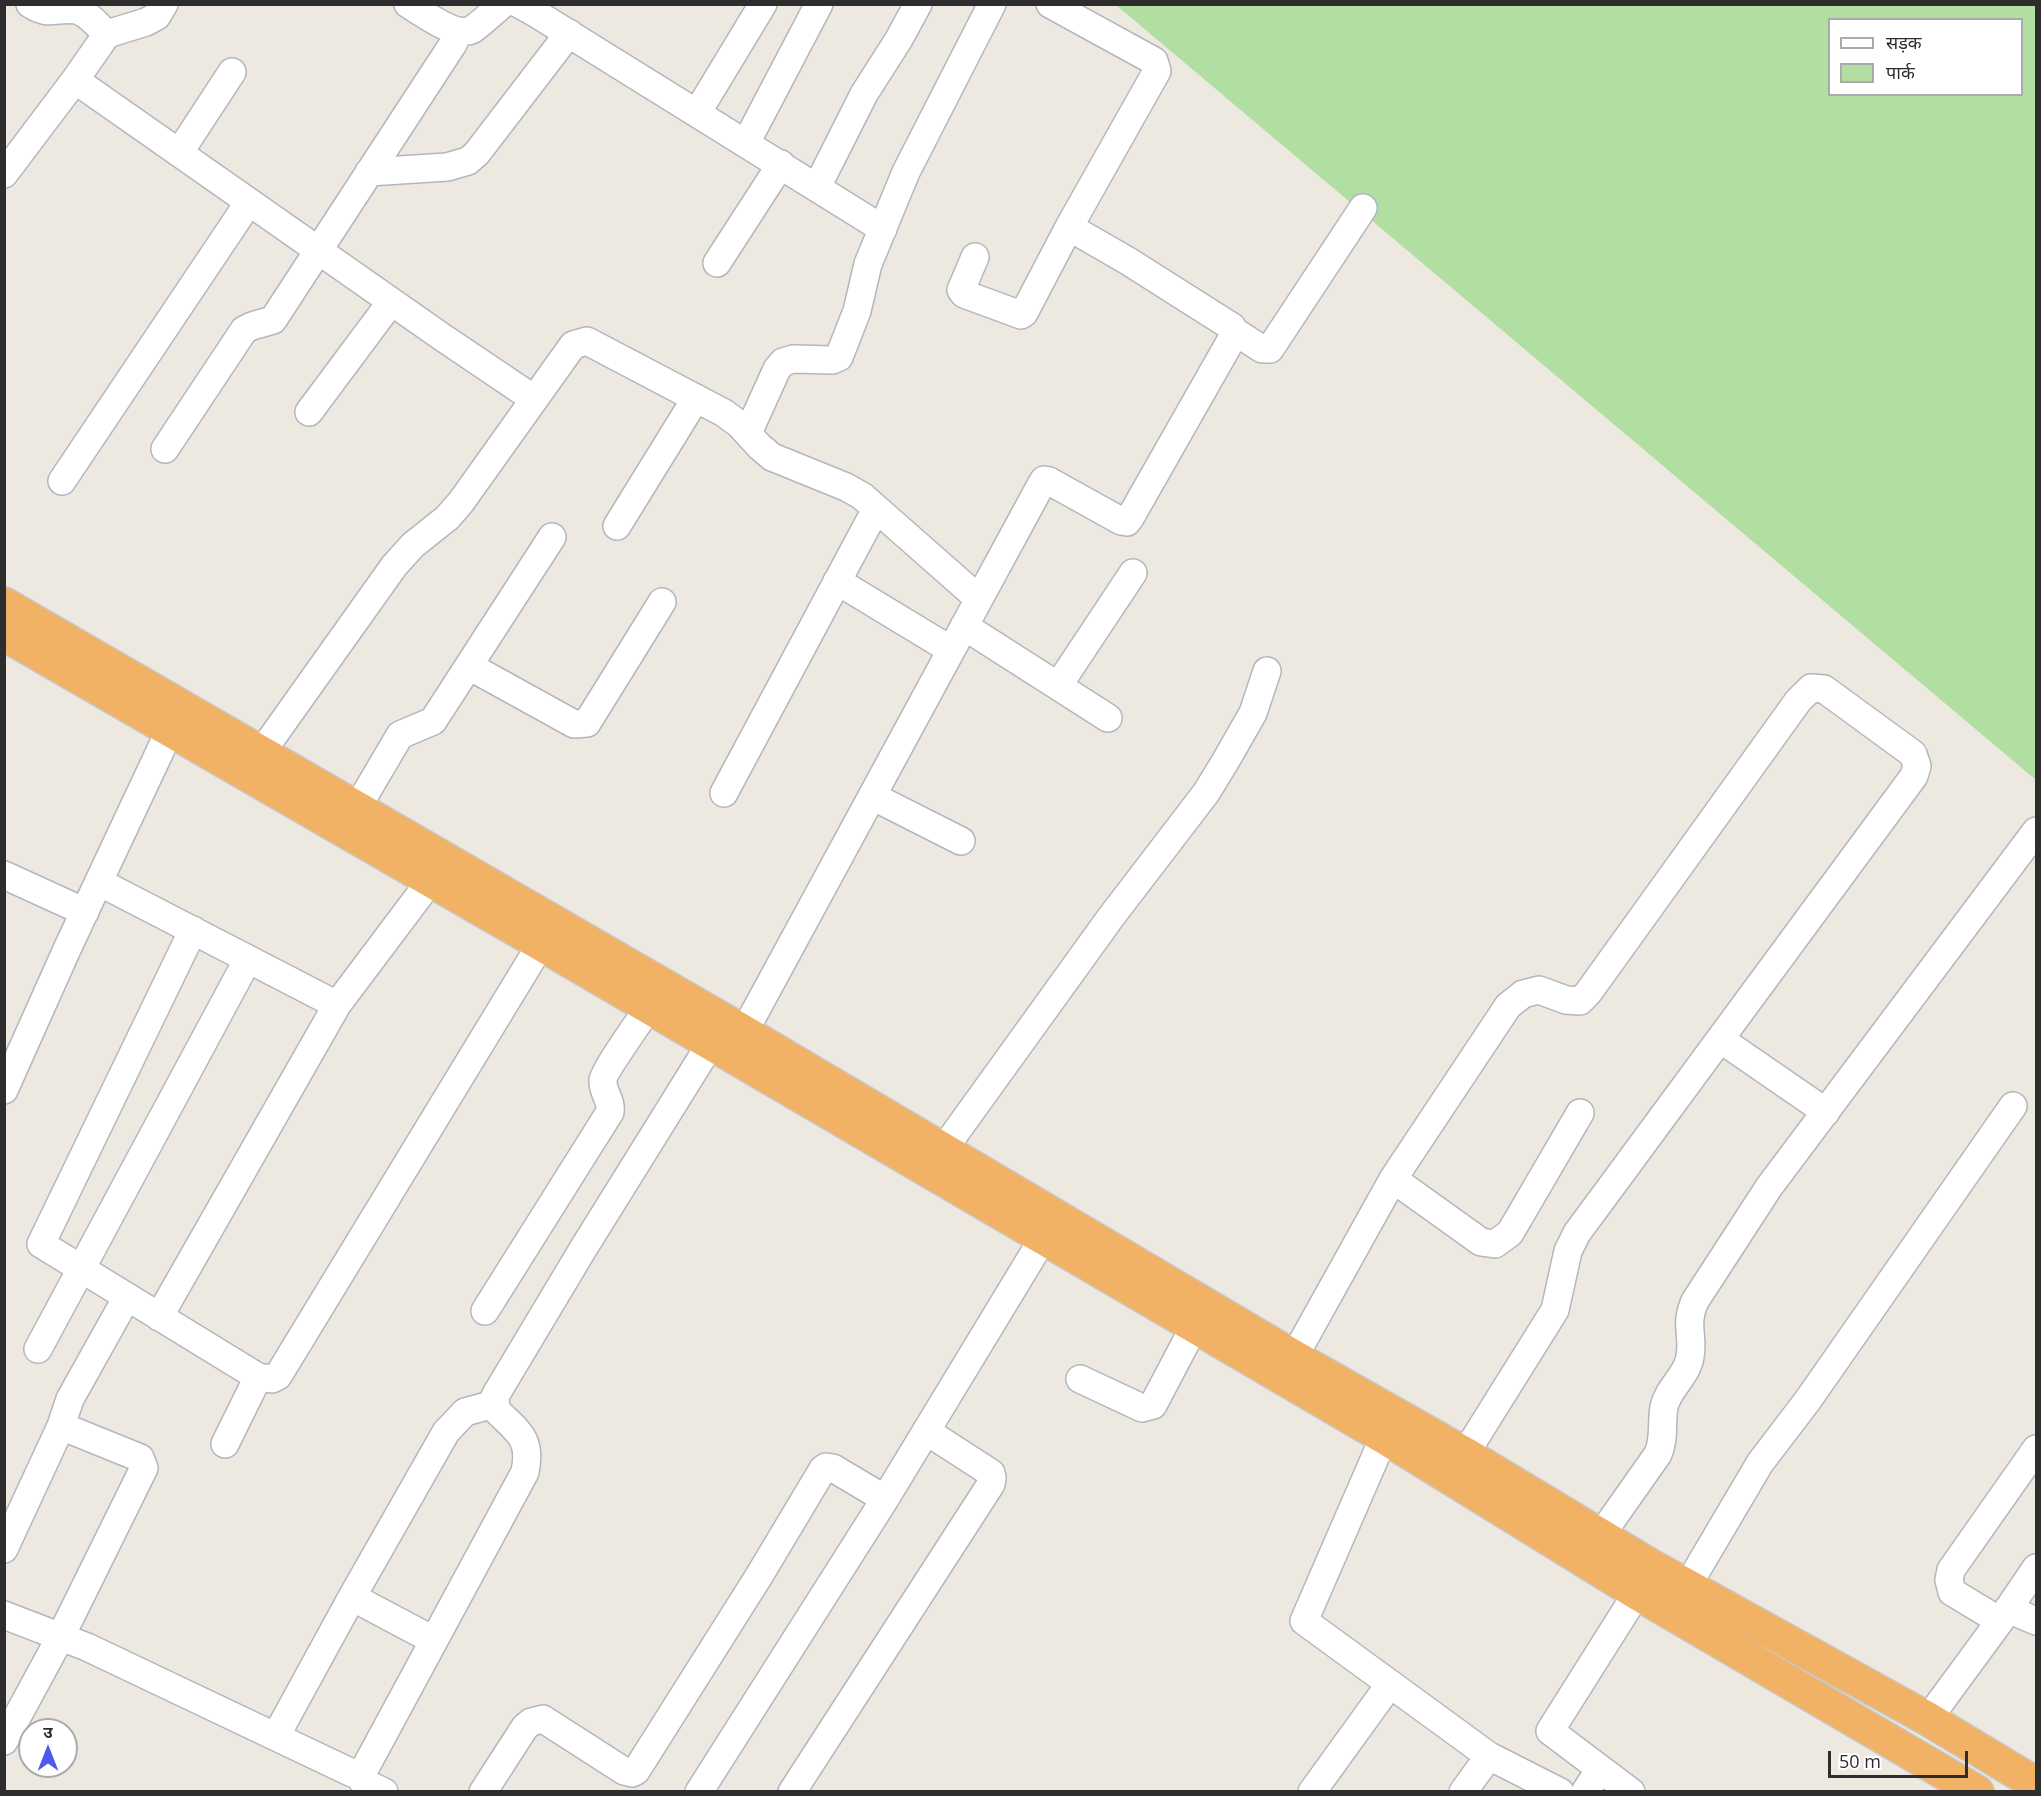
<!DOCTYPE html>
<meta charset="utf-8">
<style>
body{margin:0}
#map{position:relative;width:2041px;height:1796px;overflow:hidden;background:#ede9e0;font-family:"Open Sans","Noto Sans Devanagari",sans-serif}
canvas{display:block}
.frame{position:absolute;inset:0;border:6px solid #2d2d2d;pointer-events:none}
.legend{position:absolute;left:1828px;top:18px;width:195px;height:78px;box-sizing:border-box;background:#fff;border:2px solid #ababab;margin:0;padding:8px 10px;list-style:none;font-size:18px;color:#2d2d2d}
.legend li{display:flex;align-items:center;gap:12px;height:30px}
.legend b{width:30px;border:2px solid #ababab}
.north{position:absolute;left:18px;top:1718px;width:60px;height:60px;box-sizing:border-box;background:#fff;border:2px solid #ababab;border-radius:50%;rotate:0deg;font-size:16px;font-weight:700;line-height:24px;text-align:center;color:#2d2d2d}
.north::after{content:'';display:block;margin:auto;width:21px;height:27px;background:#4e5aed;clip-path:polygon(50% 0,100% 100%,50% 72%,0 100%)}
.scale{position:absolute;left:1828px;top:1751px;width:140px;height:27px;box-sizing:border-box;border:3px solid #2d2d2d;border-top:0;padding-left:8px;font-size:18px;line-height:21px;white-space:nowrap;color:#2d2d2d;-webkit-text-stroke:4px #fff;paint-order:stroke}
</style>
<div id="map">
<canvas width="2041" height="1796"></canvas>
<div class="frame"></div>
<ul class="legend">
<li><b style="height:8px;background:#fff"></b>सड़क</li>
<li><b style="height:16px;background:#b0dfa1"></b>पार्क</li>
</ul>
<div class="north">उ</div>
<div class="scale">50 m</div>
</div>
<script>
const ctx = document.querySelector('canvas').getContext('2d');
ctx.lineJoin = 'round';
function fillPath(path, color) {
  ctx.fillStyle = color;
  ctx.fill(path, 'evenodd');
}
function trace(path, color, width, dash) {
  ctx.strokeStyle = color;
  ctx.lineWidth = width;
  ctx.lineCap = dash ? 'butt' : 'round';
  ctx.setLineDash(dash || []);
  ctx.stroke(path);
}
const green = new Path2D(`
 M1116,5H2036V780ZM1830,20H2022V94H1830Z`);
const minor = new Path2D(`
 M30,4C50,17 57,7 76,10C87,12 99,27 107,34
 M408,4C423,13 457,39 473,29C483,22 493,12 503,4
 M519,4L537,14L883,229
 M1050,4L1154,61L1157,71L1069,227
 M75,80L442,337L534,399
 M697,113L763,4
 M746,143L819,4
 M179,153L232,72
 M369,172L447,167L468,161L477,153L569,33
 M4,174L75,80L107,34L146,22L157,16L164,4
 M817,187L864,94L899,39L918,4
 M717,263L781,164
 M1234,331L1262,349H1270L1363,208
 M309,412L391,302
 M748,433L777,369L783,362L793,359L832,360L839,357L857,311L868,264L906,172L992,4
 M165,449L244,330L252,326L273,320L453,44L459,31
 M62,481L249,202
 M617,526L696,398
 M837,581L951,650
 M964,626L1108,718
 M469,666L574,724L587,723L662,602
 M1058,686L1133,573
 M261,753L394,566L413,545L447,518L461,502L573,345L587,341L724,413L739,424L759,446L772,457L846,487L862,496L979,599
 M724,793L876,509
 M872,796L961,841
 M357,808L400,735L433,721L552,537
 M4,875L85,912
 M99,882L337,1005
 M193,930L41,1244L258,1377L272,1379L278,1376L541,944
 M744,1032L1042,483L1044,480L1049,481L1121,521L1127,522L1130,518L1234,335L1232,327L1128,261L1069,227L1024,313L1021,315L964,294L961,290L975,257
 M1720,1039L1826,1112
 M4,1090L68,947L170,730
 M943,1150L1111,917L1206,793L1225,762L1253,713L1267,671
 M1393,1179L1481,1242L1495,1244L1510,1233L1580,1113
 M485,1311L610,1112C612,1100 602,1092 603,1080C604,1071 641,1019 649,1007
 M159,1317L337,1005L431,880
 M38,1349L248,959
 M1294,1357L1393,1179L1508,1006L1523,994L1539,990L1566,1000L1580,1001L1588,993L1798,701L1811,688L1824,689L1913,754L1917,766L1914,776L1577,1233L1568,1251L1555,1310L1465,1454
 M1080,1379L1142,1408L1153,1405L1194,1327
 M1384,1437L1304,1621L1489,1756
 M225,1444L258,1377
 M1601,1535L1658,1454C1665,1438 1661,1424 1664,1407C1668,1388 1687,1376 1690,1357C1694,1335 1684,1325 1695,1301L1769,1187L2036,831
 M4,1549L61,1426L70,1399L127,1297
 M1688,1585L1760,1463L1808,1400L2013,1106
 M352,1597L433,1640
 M2008,1609L2036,1621
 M4,1615L87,1647L352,1773L364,1770L525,1472C532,1438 518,1432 496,1410L495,1396L583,1249L711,1043
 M2000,1621L1952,1592L1949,1580L1951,1570L2036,1449
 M1928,1719L2000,1621L2036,1568
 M276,1736L352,1597L446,1432L465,1412L494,1404
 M4,1741L61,1636L144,1468L140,1458L61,1426
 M358,1773L363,1782L384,1792
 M483,1792L525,1727L531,1722L543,1719L624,1771L632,1773L636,1771L759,1576L823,1469L826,1467L833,1468L885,1499
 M699,1792L885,1499L1053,1222
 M792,1792L991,1484L992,1478L991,1473L926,1431
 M1312,1792L1390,1684
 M1463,1792L1489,1756L1560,1792
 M1585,1792L1600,1769
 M1631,1792L1550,1731L1637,1593`);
const highway = new Path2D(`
 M4,604L744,1032L1294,1357L1465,1454L1651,1566L1928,1719L2036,1784
 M4,634L541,944L1384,1437L1637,1593L1977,1792`);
fillPath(green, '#b0dfa1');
trace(minor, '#b4b5bf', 30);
trace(highway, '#c8c8c8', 36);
trace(minor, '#fff', 27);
trace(highway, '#f2b266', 33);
</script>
